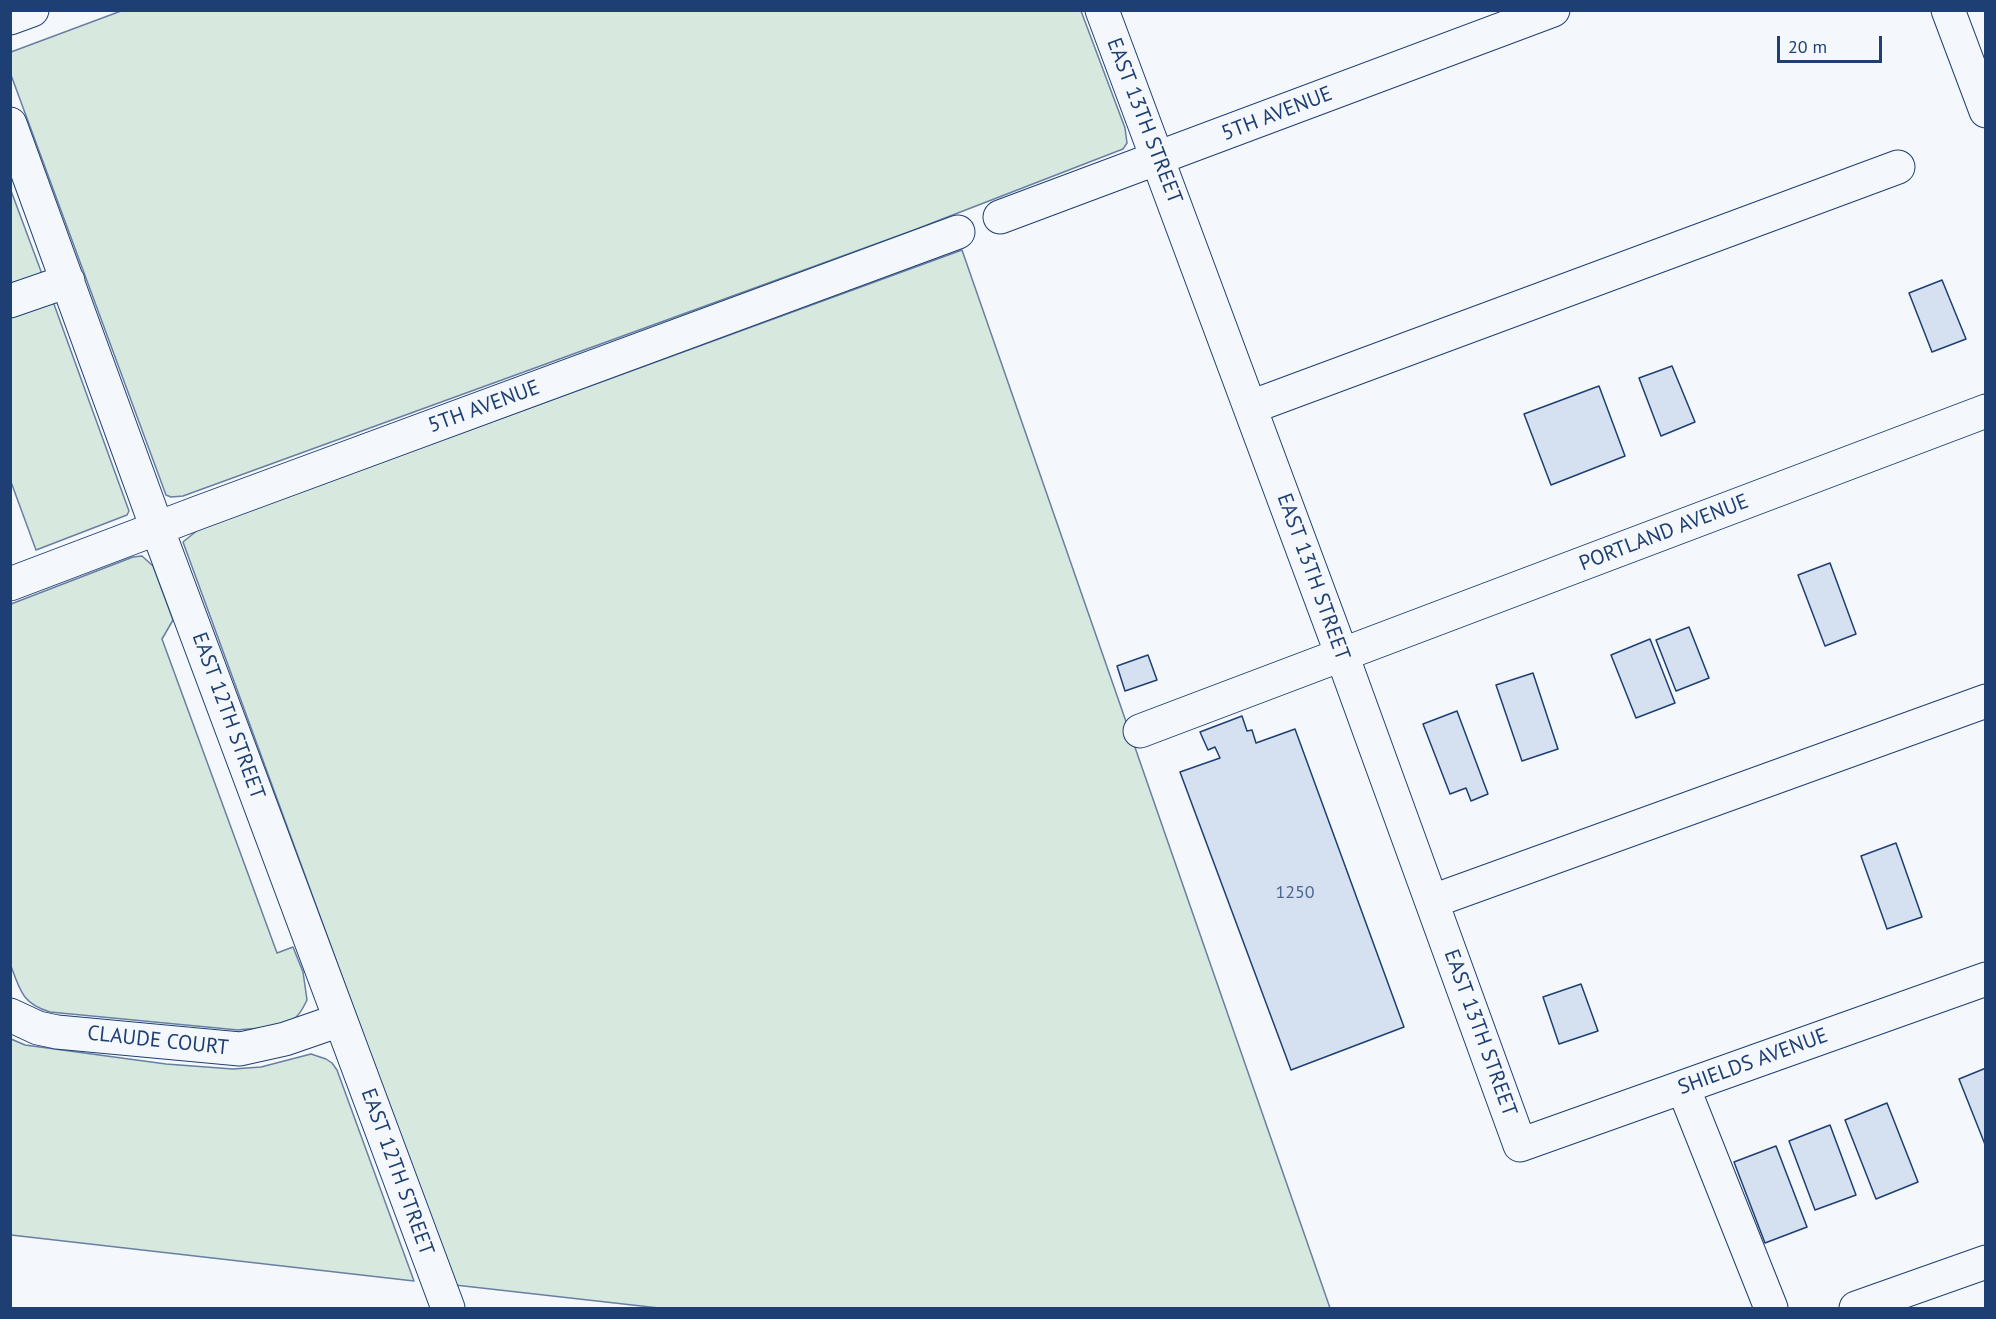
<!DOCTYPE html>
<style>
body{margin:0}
#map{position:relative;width:1996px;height:1319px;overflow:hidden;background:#f4f7fb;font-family:"PT Sans",sans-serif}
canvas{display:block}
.frame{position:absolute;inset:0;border:12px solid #1d3f73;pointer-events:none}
.scale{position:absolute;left:1777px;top:36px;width:105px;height:27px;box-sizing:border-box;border:3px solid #1d3f73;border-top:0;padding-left:8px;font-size:18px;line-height:21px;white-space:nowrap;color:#1d3f73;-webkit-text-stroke:4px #f4f7fb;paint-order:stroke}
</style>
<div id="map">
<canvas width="1996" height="1319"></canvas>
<div class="frame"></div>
<div class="scale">20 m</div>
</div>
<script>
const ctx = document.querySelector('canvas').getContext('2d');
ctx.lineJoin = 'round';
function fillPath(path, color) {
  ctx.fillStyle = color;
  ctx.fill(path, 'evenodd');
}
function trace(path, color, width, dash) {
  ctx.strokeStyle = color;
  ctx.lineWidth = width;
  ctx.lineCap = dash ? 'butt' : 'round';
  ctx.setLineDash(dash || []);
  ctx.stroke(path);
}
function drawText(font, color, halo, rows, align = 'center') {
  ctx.font = font + ' "PT Sans",sans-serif';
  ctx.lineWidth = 4.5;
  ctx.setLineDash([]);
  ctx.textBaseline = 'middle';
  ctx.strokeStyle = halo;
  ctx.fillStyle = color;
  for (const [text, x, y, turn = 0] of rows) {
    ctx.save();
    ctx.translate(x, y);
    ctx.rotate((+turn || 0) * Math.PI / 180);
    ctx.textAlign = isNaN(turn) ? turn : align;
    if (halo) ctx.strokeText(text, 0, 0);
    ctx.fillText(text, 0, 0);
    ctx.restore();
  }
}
const green = new Path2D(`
 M121,11H1081L1125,128L1127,143L1123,149L914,230L183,496L171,497L166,495L11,75V52Z
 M10,188L42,274L10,292Z
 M962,250L1330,1308H659L455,1285L183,542L199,529Z
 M51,296L129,511L127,515L36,550L11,482V311Z
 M142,556L153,566L173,620L162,639L277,953L293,947L303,972L307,1000C304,1006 301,1013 296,1017C281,1028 256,1028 238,1030L50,1012C23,1004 20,991 11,966V604L133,557Z
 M11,1039L25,1045L166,1064L233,1069L261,1067L311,1054L326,1059L332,1063L337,1070L414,1281L11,1235Z`);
const building = new Path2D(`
 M1942,280L1966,339L1932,352L1909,293Z
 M1672,366L1695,422L1661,436L1639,378Z
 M1599,386L1625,456L1551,485L1524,414Z
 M1830,563L1856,634L1825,646L1798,575Z
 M1689,627L1709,678L1676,691L1656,640Z
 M1650,639L1675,703L1636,718L1611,655Z
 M1148,655L1157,680L1125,691L1117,666Z
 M1533,673L1558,749L1522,761L1496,685Z
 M1457,711L1488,794L1471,801L1466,788L1450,794L1423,724Z
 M1242,716L1247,731L1252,730L1256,743L1295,729L1404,1027L1291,1070L1180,772L1220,758L1215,747L1208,750L1200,732Z
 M1896,843L1922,917L1887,929L1861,856Z
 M1581,984L1598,1031L1559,1044L1543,997Z
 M1986,1068V1147L1959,1079Z
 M1887,1103L1918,1182L1876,1199L1845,1120Z
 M1830,1125L1856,1195L1815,1210L1789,1141Z
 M1776,1146L1807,1227L1765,1243L1734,1162Z`);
const minor = new Path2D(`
 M1102,10L1342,655L1520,1145L1986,979
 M1948,10L1986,111
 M10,18L32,10
 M10,124L157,528L448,1308
 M1000,217L1553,10
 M10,301L68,281
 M1251,407L1898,167
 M10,584L200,512L958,232
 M1140,731L1986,411
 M1433,901L1986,701
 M10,1015L38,1028L57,1032L240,1049L285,1039L340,1020
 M1683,1087L1771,1308
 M1856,1308L1986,1262`);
const numberNames = [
 ["1250",1295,893]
];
const streetNames = [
 ["5TH AVENUE",1277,114,-21],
 ["EAST 13TH STREET",1144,121,69],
 ["5TH AVENUE",484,407,-20],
 ["PORTLAND AVENUE",1664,533,-21],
 ["EAST 13TH STREET",1313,577,70],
 ["EAST 12TH STREET",228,716,70],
 ["EAST 13TH STREET",1480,1033,70],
 ["CLAUDE COURT",158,1041,6],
 ["SHIELDS AVENUE",1753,1062,-20],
 ["EAST 12TH STREET",397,1172,70]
];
fillPath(green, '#d7e8df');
trace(green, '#687fa3', 1.5);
fillPath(building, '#d5e0f0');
trace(building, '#1d3f73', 1.5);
trace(minor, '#1d3f73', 35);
trace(minor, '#f4f7fb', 33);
drawText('18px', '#4b6792', null, numberNames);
drawText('21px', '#1d3f73', '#f4f7fb', streetNames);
</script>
